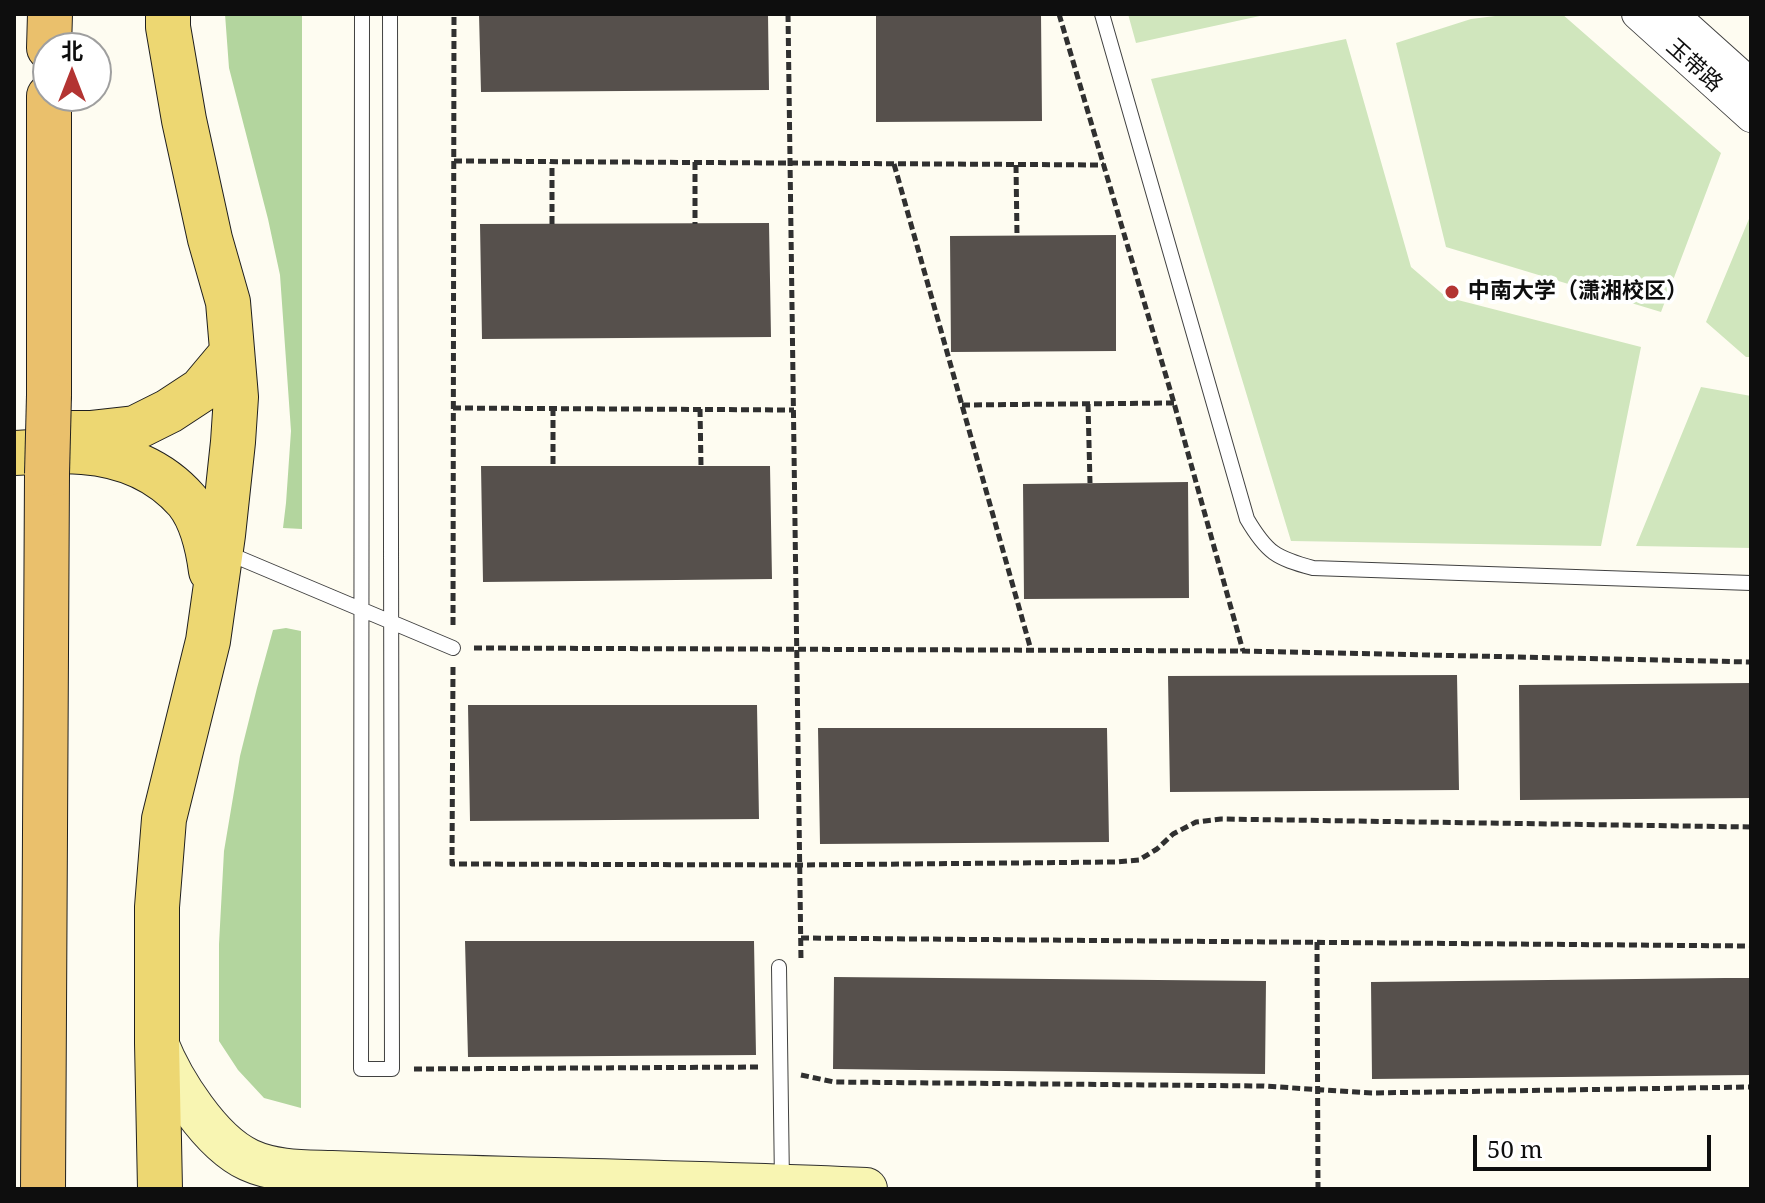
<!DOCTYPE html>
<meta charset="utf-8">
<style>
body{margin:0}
#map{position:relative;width:1765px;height:1203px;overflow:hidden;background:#fefcf1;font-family:"Noto Serif","Noto Sans SC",serif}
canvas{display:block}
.frame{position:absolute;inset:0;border:16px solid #0e0e0e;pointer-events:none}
.north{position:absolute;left:32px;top:32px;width:80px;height:80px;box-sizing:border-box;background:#fff;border:2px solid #9f9f9f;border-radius:50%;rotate:0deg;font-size:22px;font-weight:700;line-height:32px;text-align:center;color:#0e0e0e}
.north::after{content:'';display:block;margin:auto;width:28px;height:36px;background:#b33432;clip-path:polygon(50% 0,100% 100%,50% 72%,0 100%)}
.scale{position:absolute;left:1473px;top:1135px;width:238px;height:36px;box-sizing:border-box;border:4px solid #0e0e0e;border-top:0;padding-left:10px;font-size:24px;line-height:28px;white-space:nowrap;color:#0e0e0e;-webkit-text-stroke:6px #fff;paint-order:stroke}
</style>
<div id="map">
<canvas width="1765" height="1203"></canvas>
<div class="frame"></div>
<div class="north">北</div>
<div class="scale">50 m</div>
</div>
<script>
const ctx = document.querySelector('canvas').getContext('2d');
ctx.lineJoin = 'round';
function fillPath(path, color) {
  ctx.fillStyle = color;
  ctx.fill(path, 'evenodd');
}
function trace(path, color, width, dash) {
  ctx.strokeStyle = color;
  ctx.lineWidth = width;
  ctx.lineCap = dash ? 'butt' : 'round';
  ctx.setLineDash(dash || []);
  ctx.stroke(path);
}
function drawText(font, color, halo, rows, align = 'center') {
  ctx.font = font + ' "Noto Serif","Noto Sans SC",serif';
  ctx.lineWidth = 8;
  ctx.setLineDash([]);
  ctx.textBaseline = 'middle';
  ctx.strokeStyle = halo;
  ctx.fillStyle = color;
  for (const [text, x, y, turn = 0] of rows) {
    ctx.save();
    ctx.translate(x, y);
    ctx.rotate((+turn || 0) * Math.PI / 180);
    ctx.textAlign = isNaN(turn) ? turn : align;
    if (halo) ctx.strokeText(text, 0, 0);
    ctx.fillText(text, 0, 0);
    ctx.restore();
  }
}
const green = new Path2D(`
 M1128,14H1269L1136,43Z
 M1511,14H1562L1721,153L1661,312L1446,247L1396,43L1471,19Z
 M1346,39L1411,267L1446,297L1641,347L1601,546L1291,541L1151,79Z
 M1751,214V357H1746L1706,322Z
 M1701,387L1751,396V548L1636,546Z`);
const forest = new Path2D(`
 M225,14H302V529L283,528L286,503L291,431L280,275L268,219L229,68Z
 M286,628L301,631V1108L264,1098L238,1070L219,1041V944L224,851L240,756L257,688L273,630Z`);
const building = new Path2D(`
 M479,14H768L769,90L481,92Z
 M876,14H1041L1042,121L876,122Z
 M769,223L771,337L482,339L480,224Z
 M1116,235V351L951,352L950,236Z
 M481,466H770L772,579L483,582Z
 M1188,482L1189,598L1024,599L1023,484Z
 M1457,675L1459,790L1170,792L1168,676Z
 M1751,683V798L1520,800L1519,685Z
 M468,705H757L759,819L470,821Z
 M818,728H1107L1109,842L820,844Z
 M465,941H754L756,1055L468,1057Z
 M834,977L1266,981L1265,1074L833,1069Z
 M1725,978H1751V1075L1372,1079L1371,982Z`);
const path = new Path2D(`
 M788,14L801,961
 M1059,14L1174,403L1243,651
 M454,161L1104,165
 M695,162V224
 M894,164L1031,650
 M1016,165L1017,236
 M552,224V162
 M1088,404L1090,483
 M962,405L1174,403
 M453,408L794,410
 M553,408V466
 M700,409L701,466
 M453,625L454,14
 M474,648L1243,651L1751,662
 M453,667L452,864L800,865L1116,862L1139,860L1157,849L1173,834L1196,822L1221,819L1751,827
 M801,938L1751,946
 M1317,942L1318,1189
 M414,1069L760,1067
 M801,1075L834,1082L1263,1086L1372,1093L1751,1087`);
const service = new Path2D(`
 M362,14L361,1069H392L390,14
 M1102,14L1247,519C1267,553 1276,558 1313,568L1751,583
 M225,552L453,648
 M779,967L782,1183`);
const minor = new Path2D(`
 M1637,14L1751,117
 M1673,14L1751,84`);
const secondary = new Path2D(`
 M157,1043C172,1081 210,1142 249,1160C275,1172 305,1171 332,1172C359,1173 385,1174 411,1175C563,1180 714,1182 866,1189`);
const primary = new Path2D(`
 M70,433H90L135,428L169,411L201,390L232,353
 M14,453C37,452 60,450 83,452C122,455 160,470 187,501C202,520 208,548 211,571
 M160,1189L157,1043V907L164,819L208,641L223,535L233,442L236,397L228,302L210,239L184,120L168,27V14`);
const trunk = new Path2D(`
 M49,48L50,14
 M49,395V96
 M43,1189L47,474`);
const trunkBridge = new Path2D(`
 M47,474L49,395`);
const markers = [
 [1452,292,8,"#b33432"]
];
const streetNames = [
 ["玉带路",1694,66,42]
];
const poiNames = [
 ["中南大学（潇湘校区）",1468,292]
];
fillPath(green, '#d0e6bd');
fillPath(forest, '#b3d59e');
fillPath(building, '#56504c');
trace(service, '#414141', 16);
trace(minor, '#414141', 32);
trace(secondary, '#303030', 44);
trace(primary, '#1f1f1f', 46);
trace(trunk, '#1f1f1f', 46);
trace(path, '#303030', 5, [8, 4]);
trace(service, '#fff', 14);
trace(minor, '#fff', 30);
trace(secondary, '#f8f5b2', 42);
trace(primary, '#edd772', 44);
trace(trunk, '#eac06c', 44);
trace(trunkBridge, '#1f1f1f', 46, []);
trace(trunkBridge, '#eac06c', 44);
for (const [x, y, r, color] of markers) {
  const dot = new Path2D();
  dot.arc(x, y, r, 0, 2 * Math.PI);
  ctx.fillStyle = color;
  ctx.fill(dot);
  trace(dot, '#fff', 3);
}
drawText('22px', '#0e0e0e', '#fff', streetNames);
drawText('bold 22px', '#0e0e0e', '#fff', poiNames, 'left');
</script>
